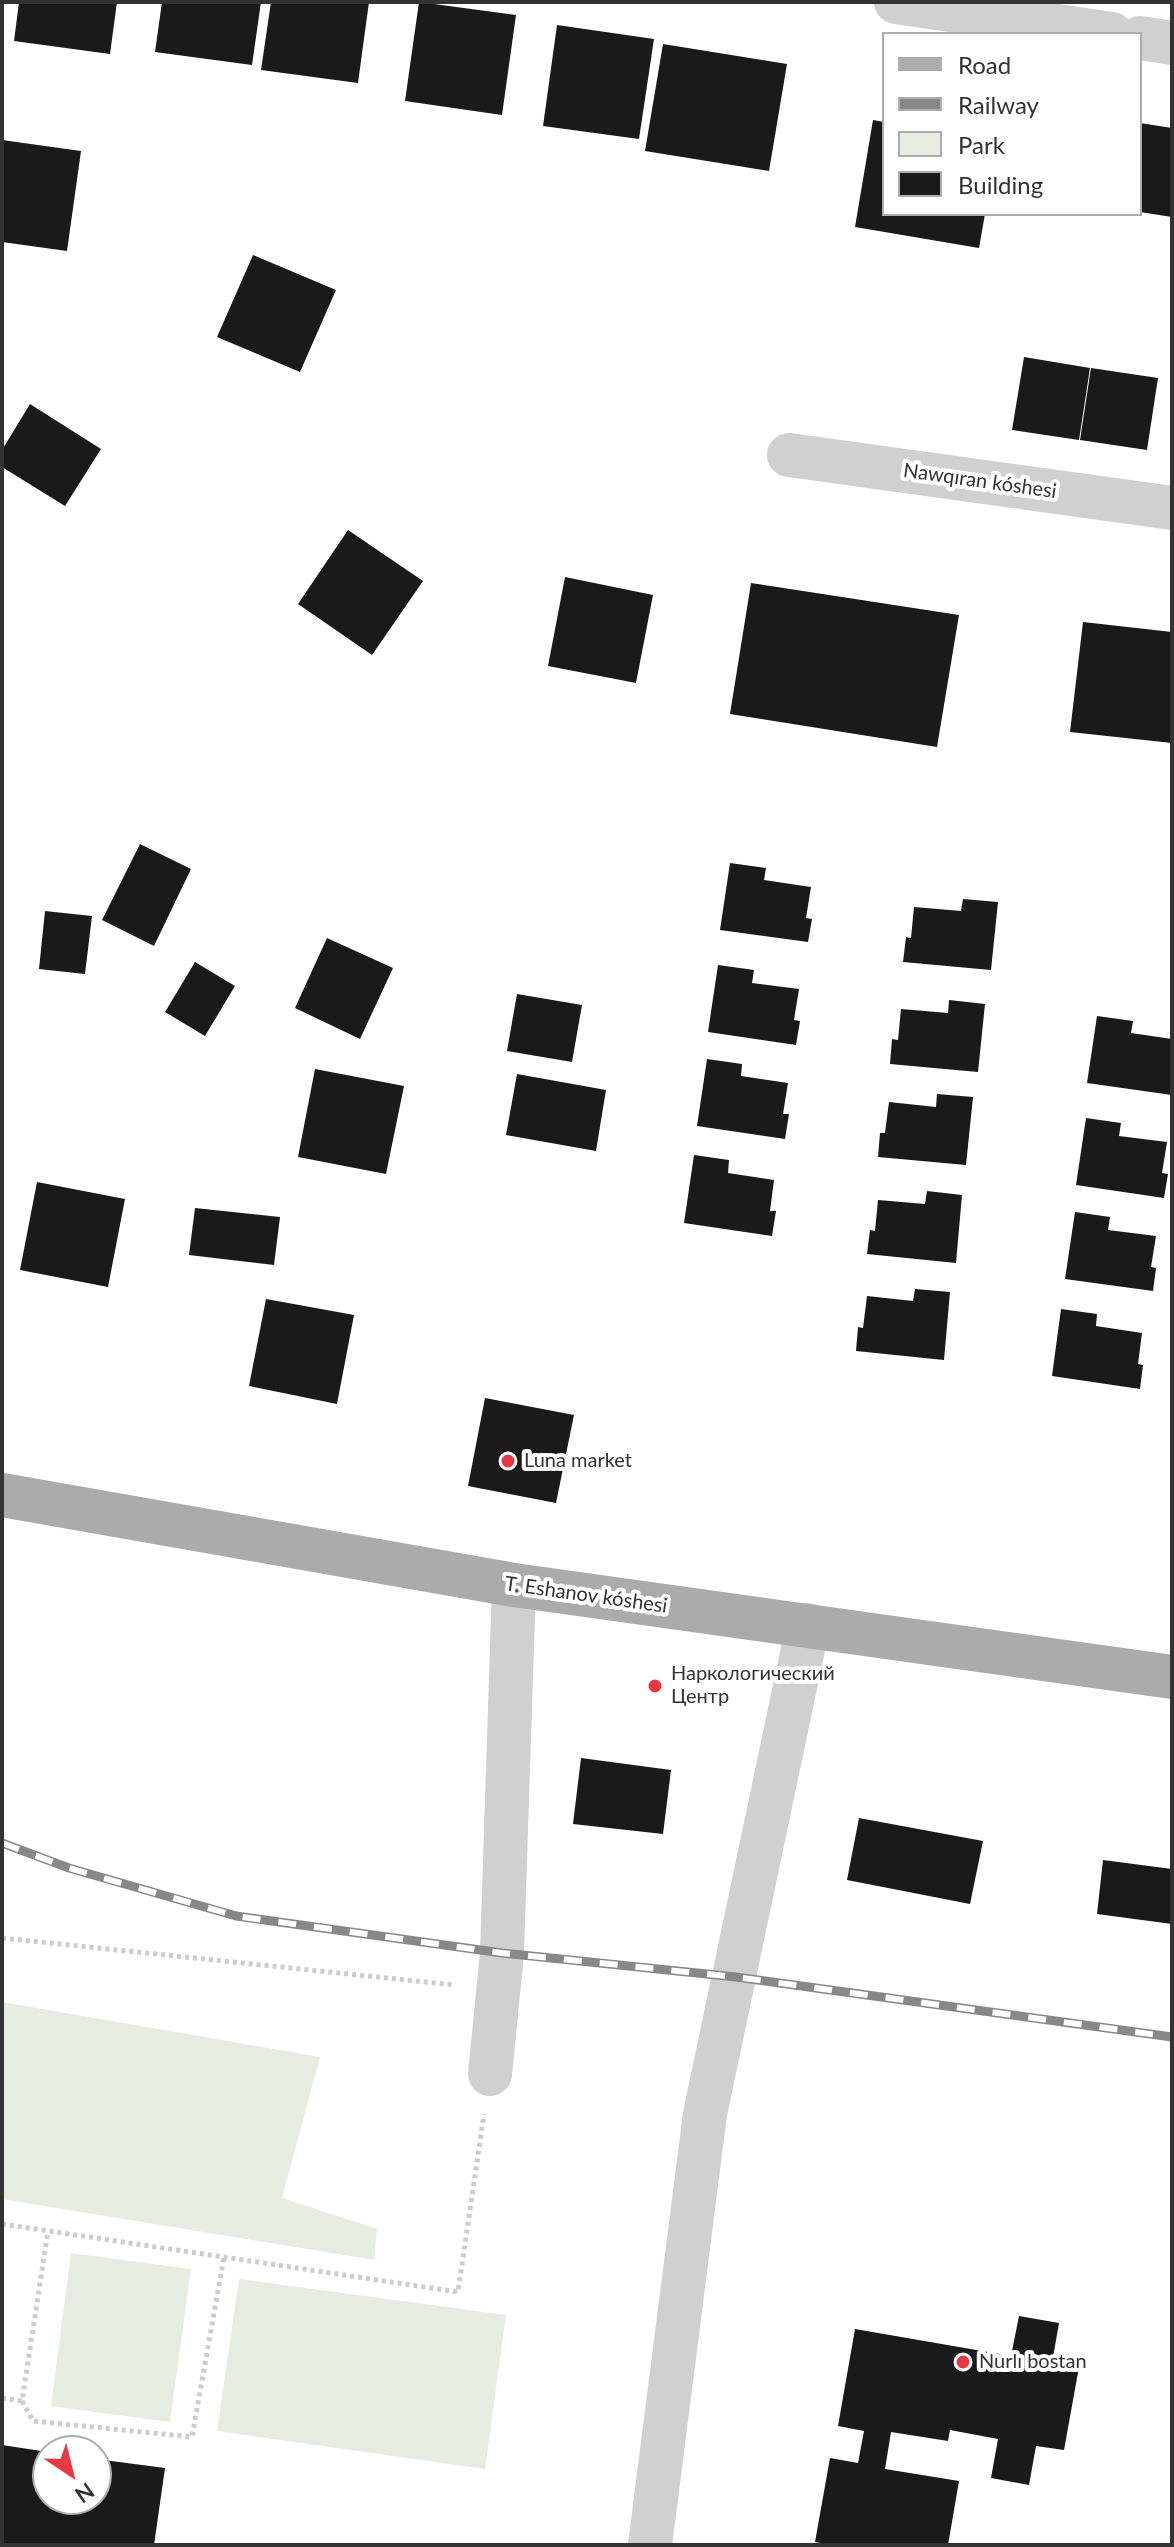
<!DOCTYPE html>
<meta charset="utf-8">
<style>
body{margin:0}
#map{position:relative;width:1174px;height:2547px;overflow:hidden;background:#fff;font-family:Lato,sans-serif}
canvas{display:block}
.frame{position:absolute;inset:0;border:4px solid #333;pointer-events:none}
.legend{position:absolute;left:882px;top:32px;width:260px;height:184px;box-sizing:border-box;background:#fff;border:2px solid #adadad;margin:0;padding:10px 14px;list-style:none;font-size:24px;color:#333}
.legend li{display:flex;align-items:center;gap:16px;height:40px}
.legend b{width:40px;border:2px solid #adadad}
.north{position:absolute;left:32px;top:2435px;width:80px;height:80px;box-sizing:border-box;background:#fff;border:2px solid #adadad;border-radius:50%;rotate:145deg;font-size:22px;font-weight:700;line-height:32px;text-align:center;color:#333}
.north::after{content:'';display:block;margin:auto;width:28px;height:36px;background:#e63946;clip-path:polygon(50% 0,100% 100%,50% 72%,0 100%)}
</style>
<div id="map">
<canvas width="1174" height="2547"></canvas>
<div class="frame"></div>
<ul class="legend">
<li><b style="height:10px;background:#ababab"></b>Road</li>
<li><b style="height:10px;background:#888"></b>Railway</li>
<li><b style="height:22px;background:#e6ecdf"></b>Park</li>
<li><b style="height:22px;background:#1a1a1a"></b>Building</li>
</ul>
<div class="north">N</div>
</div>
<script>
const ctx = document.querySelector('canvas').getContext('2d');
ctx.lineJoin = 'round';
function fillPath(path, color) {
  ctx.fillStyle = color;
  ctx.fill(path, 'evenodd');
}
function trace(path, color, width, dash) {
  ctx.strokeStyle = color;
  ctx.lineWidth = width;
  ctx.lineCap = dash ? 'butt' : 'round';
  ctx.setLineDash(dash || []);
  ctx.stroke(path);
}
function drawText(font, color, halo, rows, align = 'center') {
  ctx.font = font + ' Lato,sans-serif';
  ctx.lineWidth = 8;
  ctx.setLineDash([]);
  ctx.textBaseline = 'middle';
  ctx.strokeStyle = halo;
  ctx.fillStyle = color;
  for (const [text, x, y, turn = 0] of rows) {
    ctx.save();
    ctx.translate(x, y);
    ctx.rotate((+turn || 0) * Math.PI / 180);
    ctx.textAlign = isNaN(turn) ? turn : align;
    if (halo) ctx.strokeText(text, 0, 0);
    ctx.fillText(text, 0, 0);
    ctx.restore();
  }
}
const green = new Path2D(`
 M2,2002L320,2057L282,2198L377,2229L374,2260L2,2199Z
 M71,2253L191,2269L170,2422L51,2406Z
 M239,2279L506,2315L485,2469L217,2431Z`);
const building = new Path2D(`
 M19,2H117L110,54L14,41Z
 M162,2H261L252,65L155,52Z
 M271,2H369L358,83L261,70Z
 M419,2L516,15L502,115L405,101Z
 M557,25L654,39L639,139L543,126Z
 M663,44L787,64L769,171L645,151Z
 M873,120L884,122V214H985L979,248L855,227Z
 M1140,123L1172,128V217L1140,212Z
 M2,140L81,151L67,251L2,242Z
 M253,255L336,290L300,372L217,337Z
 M1024,357L1090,368L1079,440L1012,430Z
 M1091,368L1158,378L1147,450L1080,440Z
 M30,404L101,449L65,506L2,467V450Z
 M348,530L423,581L372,655L298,604Z
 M565,577L653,595L636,683L548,666Z
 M751,583L959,615L937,747L730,714Z
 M1083,622L1172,632V743L1070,732Z
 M140,844L191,869L154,946L102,920Z
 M730,863L766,868L764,880L811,887L806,918L812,919L808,942L720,930Z
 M963,899L998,902L991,970L903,962L906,937L911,938L914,907L961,911Z
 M45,911L92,916L85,974L39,969Z
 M327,938L393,968L360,1039L295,1008Z
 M195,962L235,986L205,1036L165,1012Z
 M718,965L754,970L752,983L799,989L794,1020L800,1021L796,1045L708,1032Z
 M517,994L582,1005L572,1062L507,1051Z
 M949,1000L985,1004L978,1072L890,1064L892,1039L898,1040L901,1009L948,1013Z
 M1097,1016L1133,1021L1131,1033L1172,1039V1095L1087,1083Z
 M707,1059L742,1064L741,1076L788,1083L783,1114H789L785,1139L697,1126Z
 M315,1069L404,1086L386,1174L298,1157Z
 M517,1074L606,1090L596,1151L506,1135Z
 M937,1094L973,1097L966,1165L878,1157L880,1133H885L889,1102L936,1107Z
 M1086,1118L1121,1123L1119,1136L1167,1142L1162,1173L1168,1174L1164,1198L1076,1185Z
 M694,1155L729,1160L728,1173L774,1180L770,1211H776L772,1236L684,1223Z
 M37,1182L125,1199L108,1287L20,1270Z
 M927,1191L962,1195L956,1263L867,1254L870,1230L875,1231L878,1200L925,1204Z
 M195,1208L280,1217L274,1265L189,1255Z
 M1075,1212L1110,1217L1108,1230L1156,1236L1151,1267L1156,1268L1153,1291L1065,1279Z
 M915,1289L950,1292L944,1360L856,1351L858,1327L863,1328L867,1296L913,1301Z
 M266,1299L354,1315L337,1404L249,1386Z
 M1061,1309L1097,1314L1096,1326L1142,1333L1138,1364L1143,1365L1140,1389L1052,1376Z
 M485,1398L574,1415L556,1503L468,1486Z
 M581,1758L671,1770L663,1834L573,1824Z
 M859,1818L983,1841L970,1904L847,1880Z
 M1103,1860L1172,1869V1924L1097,1914Z
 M1019,2316L1059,2323L1052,2363L1079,2367L1064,2450L1036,2446L1029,2485L991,2478L998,2439L950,2430L948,2441L891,2432L885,2469L959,2481L948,2545H832L815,2542L830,2458L858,2463L864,2431L838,2426L855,2329L1011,2356Z
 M2,2445L48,2452V2499H96V2459L165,2468L154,2545L2,2544Z`);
const path = new Path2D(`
 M2,1938L454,1985
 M2,2224L458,2292L484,2114
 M2,2398L22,2401L48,2231
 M22,2401L33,2421L192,2437L224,2257`);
const minor = new Path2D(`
 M896,2L1112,34
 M1140,38L1172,43
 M789,455L1172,508
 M490,2074L502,1953L514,1585
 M650,2545L705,2114L808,1625`);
const major = new Path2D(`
 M2,1495L514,1585L1172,1677`);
const rail = new Path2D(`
 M2,1843L69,1868L236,1916L502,1953L736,1977L1172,2037`);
const markers = [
 [508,1461,8,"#e63946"],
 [655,1686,8,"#e63946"],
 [963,2362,8,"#e63946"]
];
const streetNames = [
 ["Nawqıran kóshesi",980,481,8],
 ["T. Eshanov kóshesi",586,1595,8]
];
const poiNames = [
 ["Luna market",524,1461],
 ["Наркологический",671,1674],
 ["Центр",671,1697],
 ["Nurlı bostan",979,2362]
];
fillPath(green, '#e6ecdf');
fillPath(building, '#1a1a1a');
trace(path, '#cdcdcd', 5, [4, 4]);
trace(minor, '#d0d0d0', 44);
trace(major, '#ababab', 44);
trace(rail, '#888', 9);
trace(rail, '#fff', 6, [18]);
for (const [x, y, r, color] of markers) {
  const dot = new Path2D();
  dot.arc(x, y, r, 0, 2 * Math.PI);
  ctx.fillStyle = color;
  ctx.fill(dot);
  trace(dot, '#fff', 3);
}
drawText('20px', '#333', '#fff', streetNames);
drawText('20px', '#333', '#fff', poiNames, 'left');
</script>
